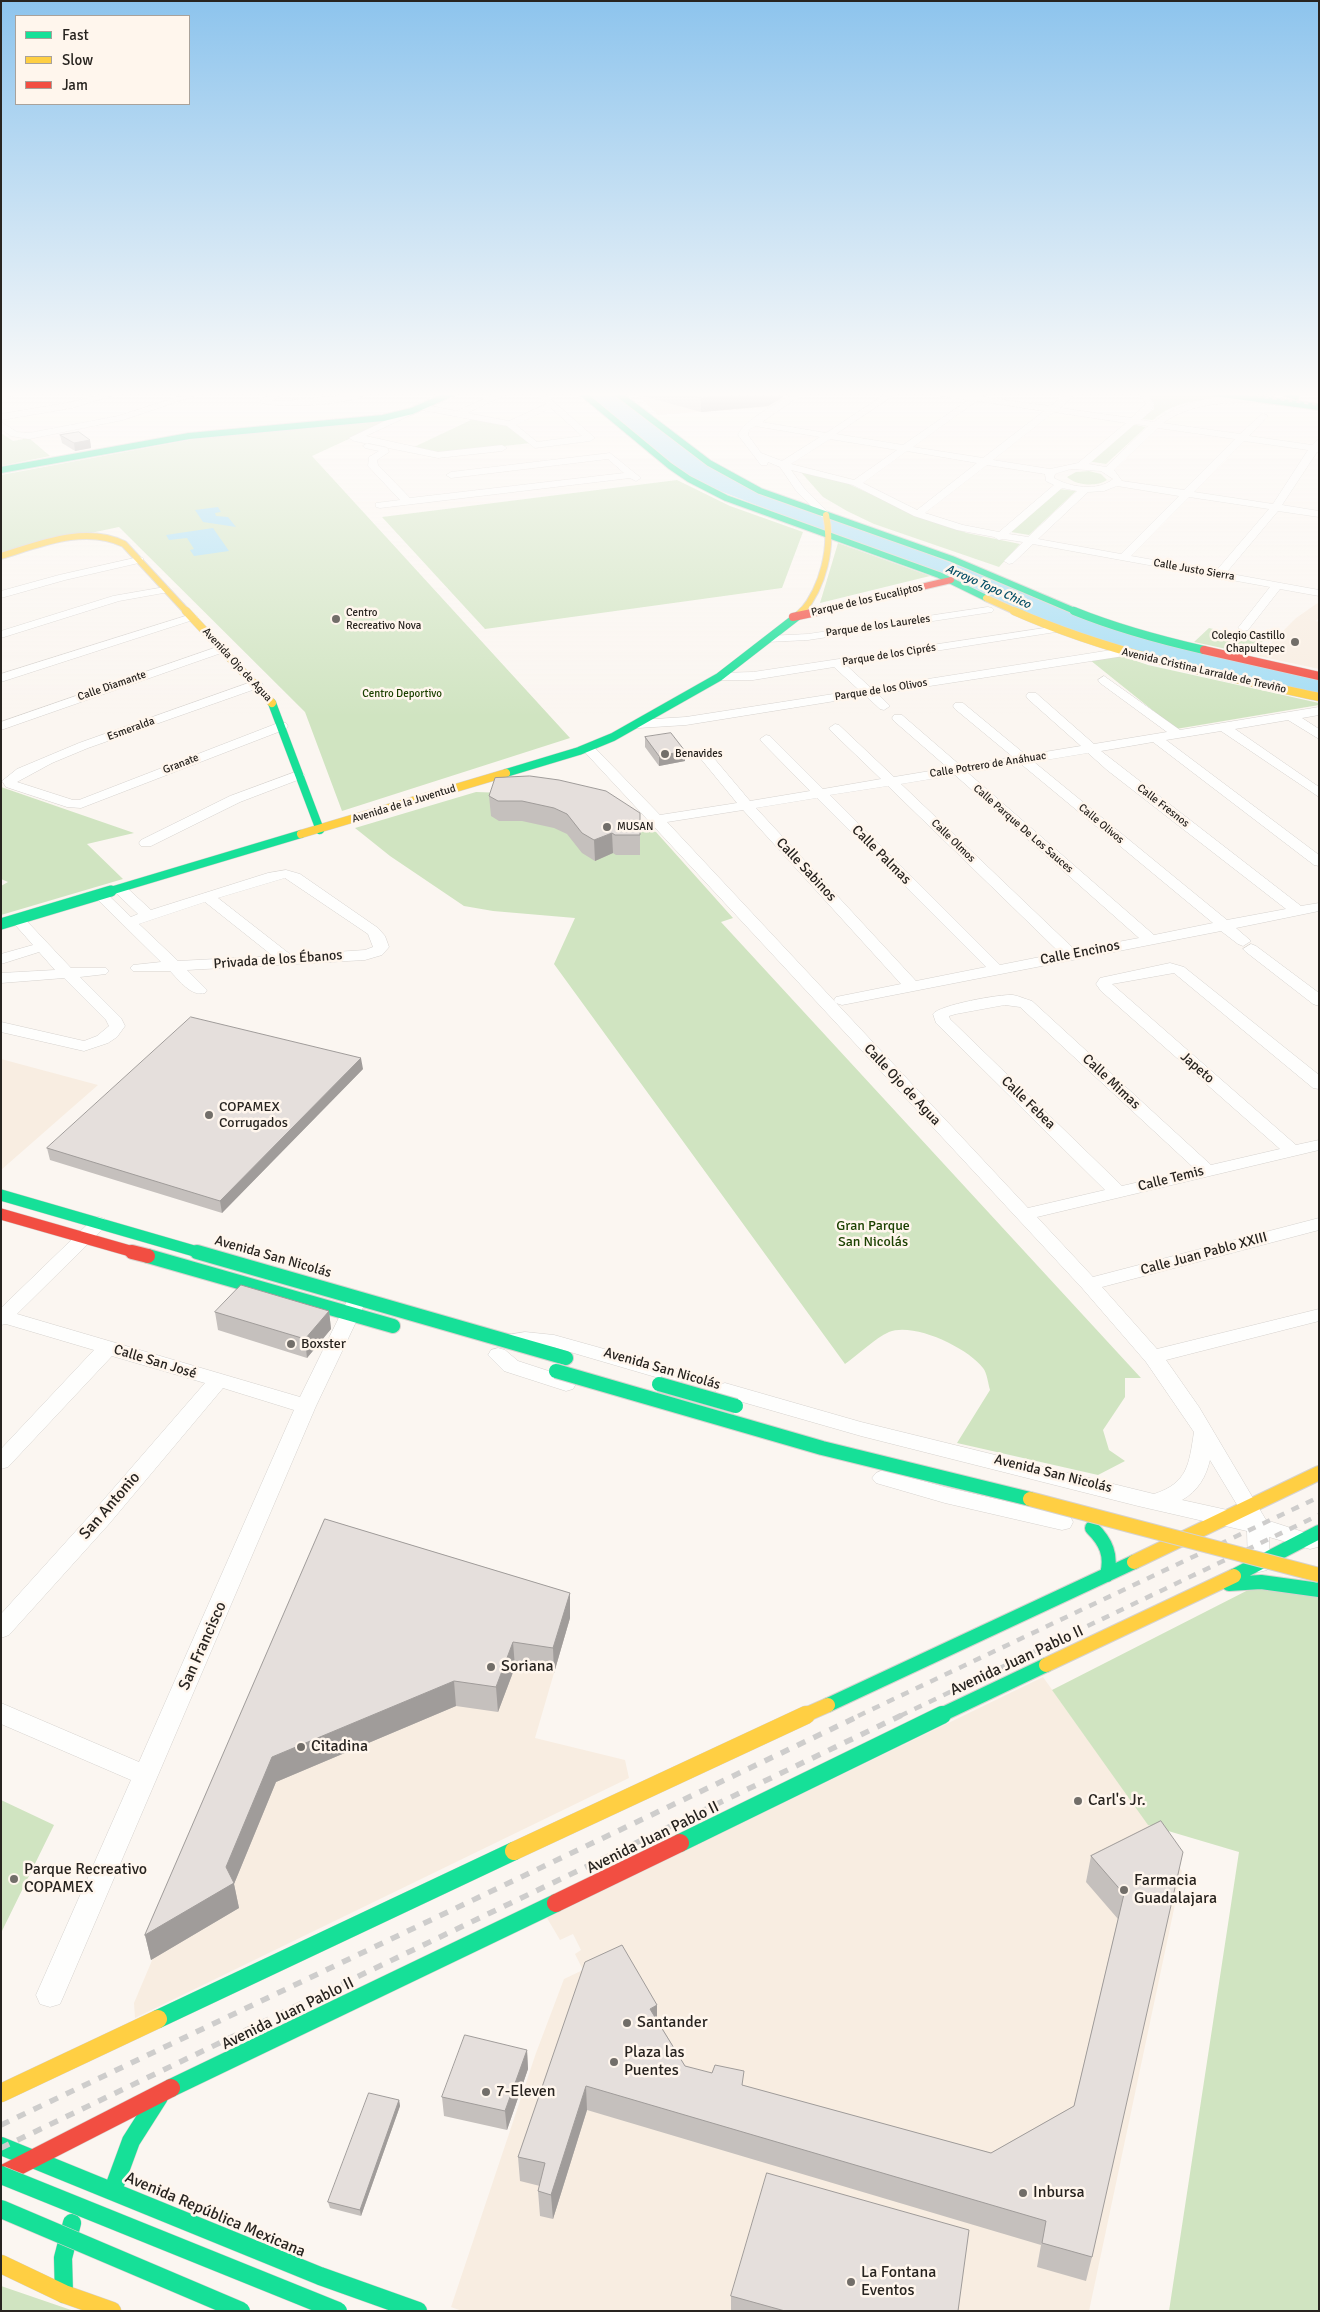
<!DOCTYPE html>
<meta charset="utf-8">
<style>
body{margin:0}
#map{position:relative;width:1320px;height:2312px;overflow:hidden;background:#fbf6f1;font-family:Signika,sans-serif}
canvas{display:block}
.frame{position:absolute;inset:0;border:2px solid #282420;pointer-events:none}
.legend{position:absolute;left:15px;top:15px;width:175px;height:90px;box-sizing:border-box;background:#fff6ed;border:1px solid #a9a29b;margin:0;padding:6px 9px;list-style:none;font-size:15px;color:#282420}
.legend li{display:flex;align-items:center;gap:10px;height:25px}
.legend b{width:25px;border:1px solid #a9a29b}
</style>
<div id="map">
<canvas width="1320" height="2312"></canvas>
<div class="frame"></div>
<ul class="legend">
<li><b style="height:6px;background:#16e098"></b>Fast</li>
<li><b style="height:6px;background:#ffcf43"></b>Slow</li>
<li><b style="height:6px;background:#f24e42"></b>Jam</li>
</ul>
</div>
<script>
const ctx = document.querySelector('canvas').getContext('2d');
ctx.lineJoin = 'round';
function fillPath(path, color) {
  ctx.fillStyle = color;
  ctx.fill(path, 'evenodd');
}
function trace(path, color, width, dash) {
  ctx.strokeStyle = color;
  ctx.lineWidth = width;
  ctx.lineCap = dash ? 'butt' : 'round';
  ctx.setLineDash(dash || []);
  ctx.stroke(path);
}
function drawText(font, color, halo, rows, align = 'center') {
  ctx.font = font + ' Signika,sans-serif';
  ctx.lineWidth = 5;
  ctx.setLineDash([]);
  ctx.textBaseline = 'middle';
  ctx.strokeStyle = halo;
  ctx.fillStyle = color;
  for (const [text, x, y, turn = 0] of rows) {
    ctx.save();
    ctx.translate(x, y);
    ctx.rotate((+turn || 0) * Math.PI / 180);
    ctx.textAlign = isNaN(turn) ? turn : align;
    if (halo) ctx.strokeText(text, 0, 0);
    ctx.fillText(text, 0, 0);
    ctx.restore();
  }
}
const built = new Path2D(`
 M635,393H763L787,398L773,407L658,415Z
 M1319,602V618L1316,621L1319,622V669L1258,656L1296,618Z
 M1,1059L98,1085L1,1170Z
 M328,1544L570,1618L535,1738L625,1760L629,1778L135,2018L134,2003Z
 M1043,1677L1182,1871L1089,2311H462L451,2307L536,2053L564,1979L583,1970L575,1954L581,1950L573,1934L560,1940L547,1918Z`);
const green = new Path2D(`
 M1147,393H1193L1225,398C1199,400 1174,401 1153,420L1141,419L1154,409V402Z
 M473,419L505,425L531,443L442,453L414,447Z
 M388,421L312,456L570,738L342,811L305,712L119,527L1,552V475L194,439Z
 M1131,424L1146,427L1106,464L1087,461Z
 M1,433L13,441L29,438L50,456L1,466Z
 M799,470L840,480L916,515L967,533L1020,544L999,567L874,524L847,511L823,497Z
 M1089,471L1101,474L1107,480C1097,487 1077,486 1067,477L1076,472Z
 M677,480L730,506L803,532L782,588L485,629L382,517Z
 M1059,489L1076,491L1029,535L1011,532Z
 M838,543L930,576L820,603Z
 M1209,628L1264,640L1250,654L1194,642Z
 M1119,655L1148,665L1319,703V705L1176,729L1090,660Z
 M1,787L134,833L87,844L123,879L1,915V886L8,882L1,879Z
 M476,792L506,793L656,832L733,918L721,922L1141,1378H1125V1397L1103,1430L1109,1450L1125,1461L1098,1475L957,1443L990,1390C988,1383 987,1373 983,1368C968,1348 914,1322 889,1332C875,1338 858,1355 845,1364L554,964L575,918L493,911L464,906L390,856L355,828Z
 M1256,1586H1319V2311H1169L1239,1852L1148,1825L1052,1690Z
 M1,1800L54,1825L1,1933Z
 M1,2286L74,2311H1Z`);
const water = new Path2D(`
 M584,393H617L727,475L1104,623L1319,676V697L1104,646L951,580L689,479Z
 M218,507L221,512L215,513L216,516L228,517L236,527L203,522L195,510Z
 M213,528L229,551L194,556L190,550L194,549L187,538L169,540L166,535Z`);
const street = new Path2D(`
 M1,393H22L1,399Z
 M107,393H121L72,408L1,420V414L71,402Z
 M190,393H203L123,420L29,439L11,436L1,429V422L17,432L29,433L118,416Z
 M273,393H284L272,400L283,401L367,393C352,406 281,408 261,403V399Z
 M498,393H510L467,413L509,421L546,404L535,393H544L595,438L590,441L535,448L507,426L422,410L418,407L422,404L456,411ZM551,408L582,436L537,442L516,425Z
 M794,393H804L762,422L826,433L887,393H897L836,434L903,445L968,400L941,396L937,393L974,395L983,393V397L1050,406L1067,393H1077L1060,408L1131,418L1146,404L1139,393H1147L1154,404L1150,412L1141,420L1154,422C1179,402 1227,391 1258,397V401L1255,402C1222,403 1191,403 1163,423L1240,434L1263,413L1268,416L1249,436L1312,445L1319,438V452H1317L1282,505L1319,511V517L1278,511L1226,573L1319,590V596L1280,589L1248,630L1244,631L1238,628L1270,587L1033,544L1013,563L1009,564L1004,561L1023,542L1003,539L999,540L994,537L957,530L914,516L853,485L791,470L804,488L831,515L830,517H822L797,492L780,467L768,462L767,465H761L738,435C744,420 778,403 794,393ZM977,401L1044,411L983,458L913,447ZM1054,412L1126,423L1078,463L1050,469L993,460ZM1135,424L1148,426L1106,467L1089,464ZM755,426L820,437L782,461L761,453L748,435L749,430ZM1158,428L1235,439L1184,490L1122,481L1114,470ZM830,439L897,450L854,480L791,464ZM1244,441L1308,450L1273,504L1194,492ZM907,451L977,463L917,510L863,483ZM987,465L1045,474L1046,481L1054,485L999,532L963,525L925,513ZM1071,469L1101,471L1113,479C1098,492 1069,487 1054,478L1055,474ZM1117,486L1179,496L1121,554L1038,539L1088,492L1104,491ZM1062,488L1077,491L1028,537L1009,534ZM1189,497L1269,509L1216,571L1131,556Z
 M412,408L416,411L415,413L366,436L438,452L502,445L507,448L502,451L438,458L354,441L349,438Z
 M368,443L387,447L389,452L377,460L378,465L410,498L624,473L608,459L451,478L446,475L451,472L610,453L641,478L636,481L630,478L380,508L376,507V503L400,500L368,466L369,457L379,451L365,448L363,446Z
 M139,557L143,558V562L65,580L1,598V591L59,575Z
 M165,587L169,588V592L119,601L1,638V631L113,596Z
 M988,607L992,608L994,610L992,612L808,640L767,642L761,639L767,636L808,634Z
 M192,614L198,617L196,619L1,682V674Z
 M1058,626L1064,629L1062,631L846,665L871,688L1124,648L1130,652L1124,656L878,694L890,706L884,710L880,709L866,696L686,725L638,728L632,724L638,720L686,717L859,690L834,667L753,680H715L713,677L719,673L753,672Z
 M223,645L227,647L229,649L227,651L1,730V722Z
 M1104,676L1180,730L1319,707V715L1302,718L1319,729V739L1288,720L1235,729L1319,787V797L1221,731L1166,740L1319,855V866L1314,865L1153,742L1101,751L1301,906L1319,903V911L1236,928L1251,941L1243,946L1238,944L1221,931L842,1005L836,1003L834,1000L836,997L901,984L743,810L667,822L1028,1208L1105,1190L936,1023L933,1014C939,1005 1000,994 1013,995C1019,996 1025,999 1032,1001L1211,1165L1280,1149L1101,991L1096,984L1100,978L1170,963L1184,967L1319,1075V1089L1313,1088L1174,973L1112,984L1296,1145L1319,1140V1150L1037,1217L1093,1277L1319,1218V1230L1102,1287L1157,1349L1319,1309V1321L1166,1360L1199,1407L1266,1520L1319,1537L1318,1547L1310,1549L1269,1537L1270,1564L1267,1570L1259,1572L1251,1570L1248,1564L1247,1531L1138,1506L861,1436L718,1395L715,1390L718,1385L725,1383L861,1422L1154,1494C1188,1483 1189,1464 1194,1432L1146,1362L1082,1288L581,748L587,744L592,745L660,815L737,803L696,753L702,749L707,750L750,801L810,791L762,742L760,739L766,735L770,736L823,789L881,779L831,731L829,728L835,724L839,725L894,777L948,768L894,721L892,718L894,715H902L961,766L1013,757L955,709L953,706L955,703H963L1026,755L1081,746L1028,699L1026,696L1028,693H1036L1094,744L1167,732L1100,683L1098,680ZM1088,753L1107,770L1286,909L1227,920L1034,762ZM1021,764L1213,923L1154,935L968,773ZM955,775L1139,938L1075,950L901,784ZM888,786L1060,953L1000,965L830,795ZM817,798L986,967L916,981L756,808ZM1005,1005L1020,1007L1195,1169L1122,1186L950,1019L949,1016L956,1014ZM1210,1460L1239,1508L1241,1513L1182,1500C1198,1491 1206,1477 1210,1460Z
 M257,680L263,684L261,687L88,748L52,763L17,782L73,800H79L278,723H286L288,726L286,729L81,808L67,807L6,787L2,781L17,769L79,743Z
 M298,771L305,775L303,778L240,802L151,846H141L139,843L141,840L230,796Z
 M286,870L300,874L378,928L385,936L389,947L382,955L365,960L187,970L207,990L205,993C191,997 179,980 170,971H133L130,968L133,965L161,962L93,895L100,891L105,892L131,917L138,914L115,892L113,889L115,886H125L151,910L268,873ZM285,878L368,934L373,947L365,950L291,955L218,898ZM205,902L273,956L178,961L139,924Z
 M17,915L22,916L71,968H106L109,971L106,974L80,977L121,1018L125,1026L117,1037L108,1043L84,1051L1,1032V1022L84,1041L97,1036L109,1026L106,1020L64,978L1,983V973L55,970L39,952L1,964V954L33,945L10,919Z
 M1251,944L1256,946L1319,993V1006L1313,1004L1246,952L1243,949Z
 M99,1217L105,1219L108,1223L105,1227L17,1314L300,1397L349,1297L356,1295L363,1297L366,1301L316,1406L64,1995L60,2004L50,2007L40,2004L36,1995L131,1780L1,1724V1703L139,1762L294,1410L223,1388L109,1524L9,1635L1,1638V1614L93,1512L205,1383L112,1356L8,1467L1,1469V1449L94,1350L6,1324L1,1325V1308L93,1219Z
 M525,1332L554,1335L683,1371L686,1376L683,1381L676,1383L553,1347L525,1344L508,1347L501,1346L498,1341L501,1336Z
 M498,1348L505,1350L518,1361L573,1379L576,1384L573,1389L566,1391L504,1371L488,1355L491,1350Z
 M883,1470L945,1487L1062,1514L1070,1516L1073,1522L1070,1528L1062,1530L945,1503L876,1483L872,1478L876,1473Z`);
const fastFar4 = new Path2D(`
 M582,393L670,466L689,479L726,498L939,575L986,598
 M617,393L709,463L760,491L952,559L1077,612
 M1214,393L1319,407
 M1286,393L1296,397
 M1,470L189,436L383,418L412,411L452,393`);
const fastFar3 = new Path2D(`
 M1074,611C1116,628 1160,640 1204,650
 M272,703L320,830
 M506,773L579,751L613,737L719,677L799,615
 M107,892L301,834`);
const fastFar2 = new Path2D(`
 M1,924L111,891
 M1,1195L201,1253`);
const fastFar1 = new Path2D(`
 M197,1252L566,1358
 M148,1256L393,1326
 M1092,1528C1106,1542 1112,1555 1107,1575
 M1234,1576L1319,1532
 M1229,1584L1261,1582L1319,1590
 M828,1705L1134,1562
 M939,1716L1046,1665`);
const fast = new Path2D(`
 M680,1843L942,1715
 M158,2019L514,1851
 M171,2088L556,1903
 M1,2146L320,2276L418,2311
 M113,2190L131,2141L159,2097
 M64,2294L63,2258L72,2223`);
const slowFar3 = new Path2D(`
 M1,556C40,544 85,525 124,544L187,612
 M986,598L1017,612
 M802,612C823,587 833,547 826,515`);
const slowFar2 = new Path2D(`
 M186,611L272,703
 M1014,611C1111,654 1216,675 1319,697
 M799,615L803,611
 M301,834L506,773`);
const slowFar1 = new Path2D(`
 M1134,1562L1319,1473
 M1046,1665L1234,1576
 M803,1716L828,1705`);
const slow = new Path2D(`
 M514,1851L806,1715
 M1,2093L158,2019
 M1,2264L64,2294L112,2311`);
const jamFar4 = new Path2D(`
 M815,612L951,580`);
const jamFar3 = new Path2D(`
 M793,617L821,611
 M1204,650L1319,676`);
const jamFar2 = new Path2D(`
 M1,1214L137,1253`);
const jamFar1 = new Path2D(`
 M132,1252L148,1256`);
const jam = new Path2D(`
 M556,1903L680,1843
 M1,2175L171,2088`);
const railFar2 = new Path2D(`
 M1233,393L1319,405`);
const railFar1 = new Path2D(`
 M858,1716L1319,1497
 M900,1716L1319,1515`);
const rail = new Path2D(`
 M1,2125L861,1715
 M1,2148L902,1715`);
const fastBridgeFar1 = new Path2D(`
 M556,1371L822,1448L1030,1499
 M659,1384L736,1406`);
const fastBridge = new Path2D(`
 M1,2175L338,2311
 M1,2209L241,2311`);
const slowBridge = new Path2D(`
 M1030,1499L1319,1575`);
const wall = new Path2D(`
 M637,393H783V397L768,406L701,412L639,395Z
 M60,435L90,440L91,448L75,451L62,443Z
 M645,737L685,761L659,766L645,747Z
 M489,796L640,813V855H616L613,853L595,861L582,853L567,834L554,828L522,821H499L491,816Z
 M363,1069L222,1213L50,1160L47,1148Z
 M329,1311L331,1329L307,1358L218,1330L215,1312Z
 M325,1519L570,1593V1618L554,1673L515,1667L498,1712L456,1706L276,1782L234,1884L239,1908L151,1960L145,1935Z
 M1161,1821L1092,2257L1086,2281L1037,2267L1041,2245L587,2110L553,2219L540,2216L538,2191L540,2186L520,2181L518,2157L657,2005V2020L685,2066L744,2086L991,2153L1074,2106L1118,1919L1086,1882L1091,1856Z
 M527,2050L528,2069L507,2130L444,2116L442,2097Z
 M399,2100L400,2106L361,2216L330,2208L328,2202Z
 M731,2296L958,2311H731Z`);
const shadedWall = new Path2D(`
 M763,393H783V397L768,406L701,412V398Z
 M90,440L91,448L75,451L74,443Z
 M685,751V761L659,766V756Z
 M612,833L613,853L595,861L594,840Z
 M361,1058L363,1069L222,1213L220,1201Z
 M329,1311L331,1329L307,1358L305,1339Z
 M570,1593V1618L554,1673L553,1648Z
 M513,1642L515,1667L498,1712L496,1687Z
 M454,1681L456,1706L276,1782L234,1884L239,1908L151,1960L145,1935L226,1867L272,1757Z
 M657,2005V2030L650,2009Z
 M527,2050L528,2069L507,2130L505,2111Z
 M586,2086L587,2110L553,2219L551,2195Z
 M399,2100L400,2106L361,2216L360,2210Z`);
const building = new Path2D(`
 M682,393H763L701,398Z
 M79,432L90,440L74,443L60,435Z
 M671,733L685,751L659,756L645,737Z
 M530,776L559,780L606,791L640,813V835H615L612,833L594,840L582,833L567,814L554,808L522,801H498L489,796L495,778Z
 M191,1017L361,1058L220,1201L47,1148Z
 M241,1285L329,1311L305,1339L215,1312Z
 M325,1519L570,1593L553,1648L513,1642L496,1687L454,1681L272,1757L226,1867L234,1883L145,1935Z
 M1161,1821L1183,1852L1092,2257L1042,2243L1046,2221L586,2086L551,2195L538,2191L545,2163L518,2157L585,1962L622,1945L657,2005L650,2009L685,2066L712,2073L715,2065L744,2071L742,2085L991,2153L1074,2106L1124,1894L1091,1856Z
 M465,2035L527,2050L505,2111L442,2097Z
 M369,2093L399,2100L360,2210L328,2202Z
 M767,2173L969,2230L958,2311H785L731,2296Z`);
const markers = [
 [336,619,5,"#726e69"],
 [1295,642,5,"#726e69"],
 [665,754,5,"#726e69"],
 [607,827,5,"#726e69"],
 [209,1115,5,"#726e69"],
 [291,1344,5,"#726e69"],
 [491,1667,5,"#726e69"],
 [301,1747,5,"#726e69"],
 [1078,1801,5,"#726e69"],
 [14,1879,5,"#726e69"],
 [1124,1890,5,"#726e69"],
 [627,2023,5,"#726e69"],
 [614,2062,5,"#726e69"],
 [486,2092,5,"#726e69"],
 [1023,2193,5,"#726e69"],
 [851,2282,5,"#726e69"]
];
const farStreetnames = [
 ["Calle Justo Sierra",1194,570,10],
 ["Parque de los Eucaliptos",867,600,-13],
 ["Parque de los Laureles",878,626,-8],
 ["Parque de los Ciprés",889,655,-9],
 ["Avenida Ojo de Agua",237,665,47],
 ["Avenida Cristina Larralde de Treviño",1204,671,13],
 ["Calle Diamante",112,686,-19],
 ["Parque de los Olivos",881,690,-9],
 ["Esmeralda",131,729,-20],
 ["Granate",181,764,-21],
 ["Calle Potrero de Anáhuac",988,765,-9],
 ["Avenida de la Juventud",404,804,-17],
 ["Calle Fresnos",1163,806,38],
 ["Calle Olivos",1101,824,40],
 ["Calle Parque De Los Sauces",1023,829,41],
 ["Calle Olmos",953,841,44]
];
const farPoinames = [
 ["Centro",346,613],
 ["Recreativo Nova",346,626],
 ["Colegio Castillo",1285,636,"right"],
 ["Chapultepec",1285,649,"right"],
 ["Benavides",675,754],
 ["MUSAN",617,827]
];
const farParknames = [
 ["Centro Deportivo",402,694]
];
const farWaternames = [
 ["Arroyo Topo Chico",988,587,24]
];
const streetNames = [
 ["Calle Palmas",881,855,45],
 ["Calle Sabinos",806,870,47],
 ["Calle Encinos",1080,953,-11],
 ["Privada de los Ébanos",278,960,-4],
 ["Japeto",1197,1068,41],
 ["Calle Mimas",1111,1082,43],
 ["Calle Ojo de Agua",902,1085,47],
 ["Calle Febea",1028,1103,44],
 ["Calle Temis",1171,1179,-14],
 ["Calle Juan Pablo XXIII",1204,1254,-15],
 ["Avenida San Nicolás",273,1257,16],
 ["Calle San José",155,1362,17],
 ["Avenida San Nicolás",662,1369,16],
 ["Avenida San Nicolás",1053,1474,14]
];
const poiNames = [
 ["COPAMEX",219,1107],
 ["Corrugados",219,1123],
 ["Boxster",301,1344]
];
const parkNames = [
 ["Gran Parque",873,1226],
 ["San Nicolás",873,1242]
];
const nearStreetnames = [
 ["San Antonio",110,1506,-49],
 ["San Francisco",203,1646,-66],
 ["Avenida Juan Pablo II",1017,1661,-25],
 ["Avenida Juan Pablo II",653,1838,-26],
 ["Avenida Juan Pablo II",288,2014,-26],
 ["Avenida República Mexicana",215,2215,23]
];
const nearPoinames = [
 ["Soriana",501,1667],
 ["Citadina",311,1747],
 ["Carl's Jr.",1088,1801],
 ["Parque Recreativo",24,1870],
 ["COPAMEX",24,1888],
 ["Farmacia",1134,1881],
 ["Guadalajara",1134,1899],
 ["Santander",637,2023],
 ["Plaza las",624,2053],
 ["Puentes",624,2071],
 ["7-Eleven",496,2092],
 ["Inbursa",1033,2193],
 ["La Fontana",861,2273],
 ["Eventos",861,2291]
];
fillPath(built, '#f8ede1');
fillPath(green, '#d0e4c1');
fillPath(water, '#a4ddf4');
trace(street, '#d6d2ce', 1);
trace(fastFar4, '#d6d2ce', 8);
trace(fastFar3, '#d6d2ce', 9);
trace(fastFar2, '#d6d2ce', 12);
trace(fastFar1, '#d6d2ce', 16);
trace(fast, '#d6d2ce', 19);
trace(slowFar3, '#d6d2ce', 8);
trace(slowFar2, '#d6d2ce', 9);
trace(slowFar1, '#d6d2ce', 16);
trace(slow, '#d6d2ce', 19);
trace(jamFar4, '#d6d2ce', 8);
trace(jamFar3, '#d6d2ce', 9);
trace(jamFar2, '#d6d2ce', 12);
trace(jamFar1, '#d6d2ce', 16);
trace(jam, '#d6d2ce', 19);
fillPath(street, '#fefefd');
trace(fastFar4, '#16e098', 6);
trace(fastFar3, '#16e098', 8);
trace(fastFar2, '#16e098', 11);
trace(fastFar1, '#16e098', 14);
trace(fast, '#16e098', 18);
trace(slowFar3, '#ffcf43', 6);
trace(slowFar2, '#ffcf43', 8);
trace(slowFar1, '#ffcf43', 14);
trace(slow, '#ffcf43', 18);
trace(jamFar4, '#f24e42', 6);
trace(jamFar3, '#f24e42', 8);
trace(jamFar2, '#f24e42', 11);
trace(jamFar1, '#f24e42', 14);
trace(jam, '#f24e42', 18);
trace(railFar2, '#cecdcc', 2, [4, 4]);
trace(railFar1, '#cecdcc', 4.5, [8, 8]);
trace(rail, '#cecdcc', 5.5, [9, 9]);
trace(fastBridgeFar1, '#d6d2ce', 16, []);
trace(fastBridge, '#d6d2ce', 19, []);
trace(slowBridge, '#d6d2ce', 16, []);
trace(fastBridgeFar1, '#16e098', 14);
trace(fastBridge, '#16e098', 18);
trace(slowBridge, '#ffcf43', 14);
fillPath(wall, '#c5c0bd');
fillPath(shadedWall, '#a09c9a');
fillPath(building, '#e5dfdc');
trace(building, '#a09c9a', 1);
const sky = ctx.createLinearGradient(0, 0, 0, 717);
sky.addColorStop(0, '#8dc4ed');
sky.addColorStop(0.55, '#fdfbf9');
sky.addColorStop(1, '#fdfbf900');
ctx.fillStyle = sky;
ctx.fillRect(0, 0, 1320, 717);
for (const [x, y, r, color] of markers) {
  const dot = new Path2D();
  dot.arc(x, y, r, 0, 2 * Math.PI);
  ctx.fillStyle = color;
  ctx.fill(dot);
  trace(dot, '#fff6ed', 2);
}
drawText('11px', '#282420', '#fff6ed', farStreetnames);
drawText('11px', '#282420', '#fff6ed', farPoinames, 'left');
drawText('11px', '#1b4100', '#fff6ed', farParknames);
drawText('italic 12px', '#024d65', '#fff6ed', farWaternames);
drawText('14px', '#282420', '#fff6ed', streetNames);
drawText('14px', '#282420', '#fff6ed', poiNames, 'left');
drawText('14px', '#1b4100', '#fff6ed', parkNames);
drawText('16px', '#282420', '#fff6ed', nearStreetnames);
drawText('16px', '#282420', '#fff6ed', nearPoinames, 'left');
</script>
